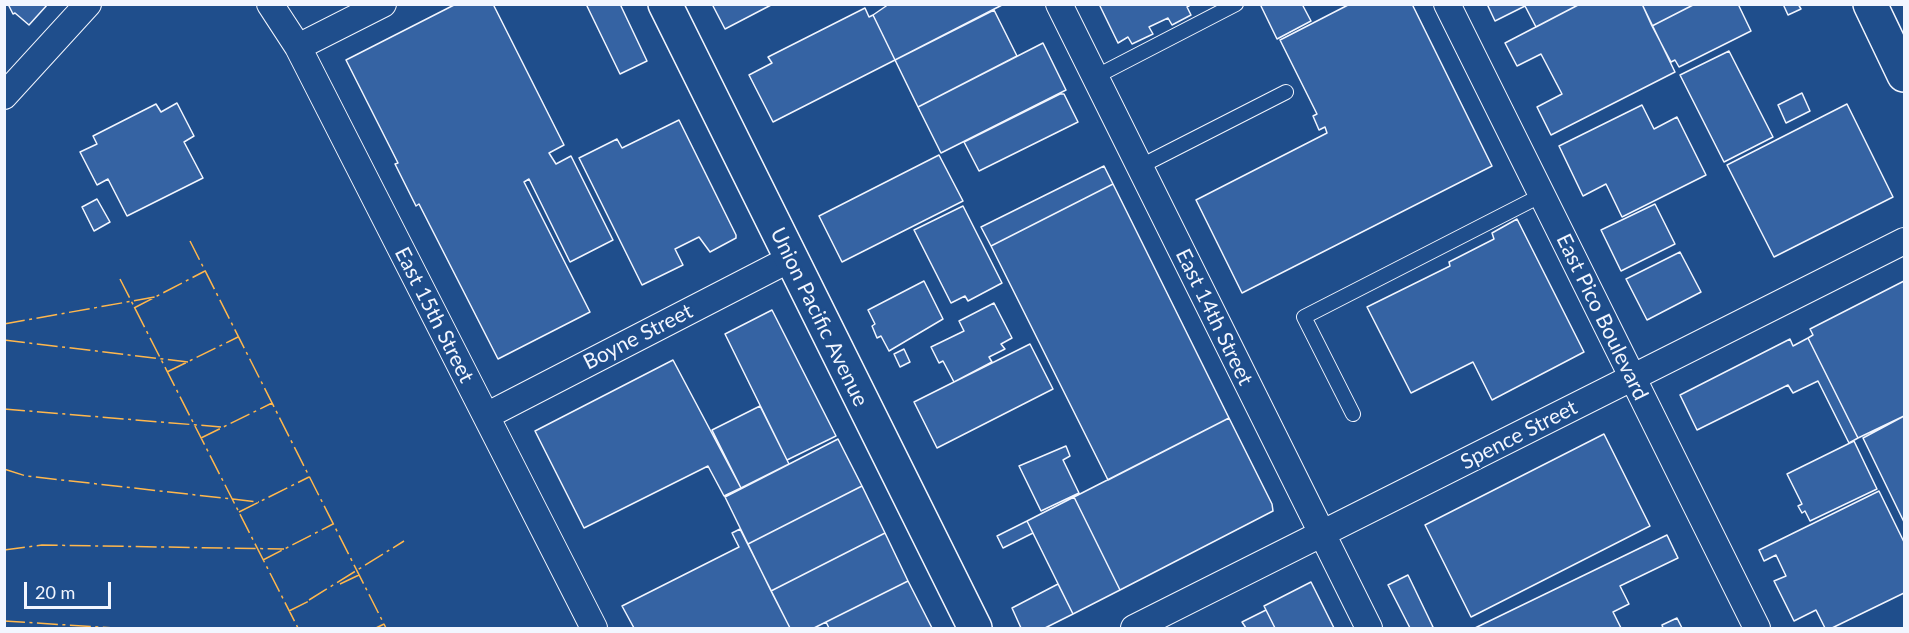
<!DOCTYPE html>
<style>
body{margin:0}
#map{position:relative;width:1909px;height:633px;overflow:hidden;background:#1f4e8c;font-family:Lato,sans-serif}
canvas{display:block}
.frame{position:absolute;inset:0;border:6px solid #f2f6ff;pointer-events:none}
.scale{position:absolute;left:24px;top:582px;width:87px;height:27px;box-sizing:border-box;border:3px solid #f2f6ff;border-top:0;padding-left:8px;font-size:18px;line-height:21px;white-space:nowrap;color:#f2f6ff;-webkit-text-stroke:4px #1f4e8c;paint-order:stroke}
</style>
<div id="map">
<canvas width="1909" height="633"></canvas>
<div class="frame"></div>
<div class="scale">20 m</div>
</div>
<script>
const ctx = document.querySelector('canvas').getContext('2d');
ctx.lineJoin = 'round';
function fillPath(path, color) {
  ctx.fillStyle = color;
  ctx.fill(path, 'evenodd');
}
function trace(path, color, width, dash) {
  ctx.strokeStyle = color;
  ctx.lineWidth = width;
  ctx.lineCap = dash ? 'butt' : 'round';
  ctx.setLineDash(dash || []);
  ctx.stroke(path);
}
function drawText(font, color, halo, rows, align = 'center') {
  ctx.font = font + ' Lato,sans-serif';
  ctx.lineWidth = 4.5;
  ctx.setLineDash([]);
  ctx.textBaseline = 'middle';
  ctx.strokeStyle = halo;
  ctx.fillStyle = color;
  for (const [text, x, y, turn = 0] of rows) {
    ctx.save();
    ctx.translate(x, y);
    ctx.rotate((+turn || 0) * Math.PI / 180);
    ctx.textAlign = isNaN(turn) ? turn : align;
    if (halo) ctx.strokeText(text, 0, 0);
    ctx.fillText(text, 0, 0);
    ctx.restore();
  }
}
const building = new Path2D(`
 M8,4H48L29,25L15,13L13,14Z
 M456,4H493L564,145L549,153L556,164L571,156L613,240L570,262L529,179L524,182L590,312L498,359L419,204L416,206L395,164L398,163L346,60Z
 M586,4H620L647,61L620,74Z
 M712,4H773L725,29Z
 M889,4H1004L895,60L873,15Z
 M1099,4H1192L1187,7L1191,15L1172,25L1168,18L1149,27L1153,34L1132,44L1128,37L1118,43Z
 M1260,4H1302L1311,21L1277,39Z
 M1350,4H1412L1492,166L1242,293L1196,200L1327,133L1325,127L1319,130L1313,116L1317,114L1280,40Z
 M1487,4H1580L1536,27L1525,6L1495,21Z
 M1580,4H1642L1675,72L1551,135L1537,107L1562,94L1541,54L1517,66L1505,43Z
 M1642,4H1695L1652,26Z
 M1695,4H1738L1751,31L1679,67L1675,60L1671,62L1652,26Z
 M1783,4H1798L1801,9L1788,15Z
 M865,8L869,17L873,15L895,60L773,122L749,75L772,63L768,57Z
 M994,10L1017,56L918,107L895,60Z
 M1043,43L1066,90L941,153L918,107Z
 M1729,51L1773,137L1724,162L1680,75Z
 M1802,93L1810,111L1786,123L1778,105Z
 M1060,94H1064L1078,122L979,171L964,142Z
 M177,103L194,136L184,142L203,178L127,216L108,179L97,185L80,152L97,144L93,136L156,104L161,112Z
 M1847,104L1893,197L1774,257L1727,165Z
 M1642,105L1654,129L1677,117L1706,175L1622,217L1606,184L1583,196L1559,146Z
 M679,120L736,235V238L710,252L699,237L675,249L683,265L642,285L579,158L617,139L622,148Z
 M939,155L963,201L842,262L819,216Z
 M1104,166L1113,184L991,246L981,227Z
 M1113,184L1229,418L1108,480L991,246Z
 M97,199L110,222L94,231L82,207Z
 M1655,204L1675,244L1621,271L1601,230Z
 M963,206L1002,283L968,301L965,296L951,303L914,230Z
 M1517,219L1584,352L1492,400L1473,362L1411,393L1367,307L1450,266L1449,262L1494,239L1492,233Z
 M1680,252L1701,292L1647,320L1626,279Z
 M924,281L943,319L889,351L881,336L877,338L872,326L875,324L868,310Z
 M1904,281V416L1858,438L1808,338L1813,335L1810,329Z
 M994,303L1012,338L1001,344L1005,349L989,357L992,362L954,382L943,361L939,363L931,347L964,331L959,321Z
 M772,310L836,436L787,460L725,334Z
 M1808,338L1858,438L1849,443L1818,381L1793,393L1788,385L1697,430L1680,395L1790,339L1793,346Z
 M1030,344L1053,389L937,448L914,402Z
 M904,349L910,362L900,367L894,354Z
 M673,360L741,488L724,496L708,466L584,528L535,431Z
 M760,406L789,464L741,488L712,430Z
 M1904,416V522L1863,438Z
 M1229,418L1272,504L1273,511L1120,590L1074,497Z
 M1604,434L1650,526L1471,617L1425,525Z
 M838,439L862,486L748,544L725,497Z
 M1854,441L1877,489L1810,521L1805,511L1802,513L1798,506L1802,504L1787,474Z
 M1066,446L1070,456L1063,460L1079,493L1041,511L1019,466Z
 M862,486L885,533L771,591L748,544Z
 M1879,491L1904,542V593L1832,628H1825L1816,610L1794,621L1774,581L1786,576L1776,555L1764,561L1759,550Z
 M1074,497L1120,590L1073,614L1027,521Z
 M1027,521L1033,533L1003,548L997,536Z
 M740,529L790,628H634L622,606L739,547L732,533Z
 M885,533L908,581L814,628H790L771,591Z
 M1667,535L1678,558L1620,586L1629,604L1613,612L1621,628H1475Z
 M1408,575L1433,627L1431,628H1410L1388,585Z
 M908,581L932,628H829L826,622Z
 M1311,582L1334,628H1275L1264,606Z
 M1058,584L1073,614L1045,628H1021L1012,608Z
 M1266,610L1275,628H1246L1242,622Z
 M1677,618L1682,628H1663L1662,625Z`);
const service = new Path2D(`
 M1095,77L1236,4
 M1139,167L1286,92
 M1353,414L1304,317L1542,195`);
const minor = new Path2D(`
 M270,4L298,47L594,628
 M1059,4L1369,628
 M1447,4L1757,628
 M298,47L383,4
 M4,96L88,4
 M486,416L790,259
 M1134,628L1904,241`);
const tertiary = new Path2D(`
 M665,4L975,628`);
const secondary = new Path2D(`
 M1870,4L1904,75`);
const power = new Path2D(`
 M190,241L386,628
 M120,279L298,628
 M134,308L205,271
 M4,324L155,297
 M4,340L188,362
 M167,372L238,337
 M4,409L221,427
 M201,438L272,403
 M4,469L26,476L259,502
 M239,512L309,477
 M4,550L42,545L284,549
 M263,560L333,524
 M340,584L359,575
 M309,600L404,541
 M289,611L311,600
 M4,621L115,628
 M376,628L384,624`);
const streetNames = [
 ["East 15th Street",434,315,63],
 ["Union Pacific Avenue",819,317,64],
 ["East 14th Street",1214,317,64],
 ["East Pico Boulevard",1602,317,64],
 ["Boyne Street",638,337,-27],
 ["Spence Street",1519,435,-27]
];
fillPath(building, '#3563a3');
trace(building, '#f2f6ff', 1.5);
trace(service, '#f2f6ff', 16);
trace(minor, '#f2f6ff', 28);
trace(tertiary, '#f2f6ff', 36);
trace(secondary, '#f2f6ff', 36);
trace(service, '#1f4e8c', 14);
trace(minor, '#1f4e8c', 26);
trace(tertiary, '#1f4e8c', 33);
trace(secondary, '#1f4e8c', 33);
trace(power, '#ffb74d', 1.5, [21, 4.5, 3, 4.5]);
drawText('21px', '#f2f6ff', '#1f4e8c', streetNames);
</script>
